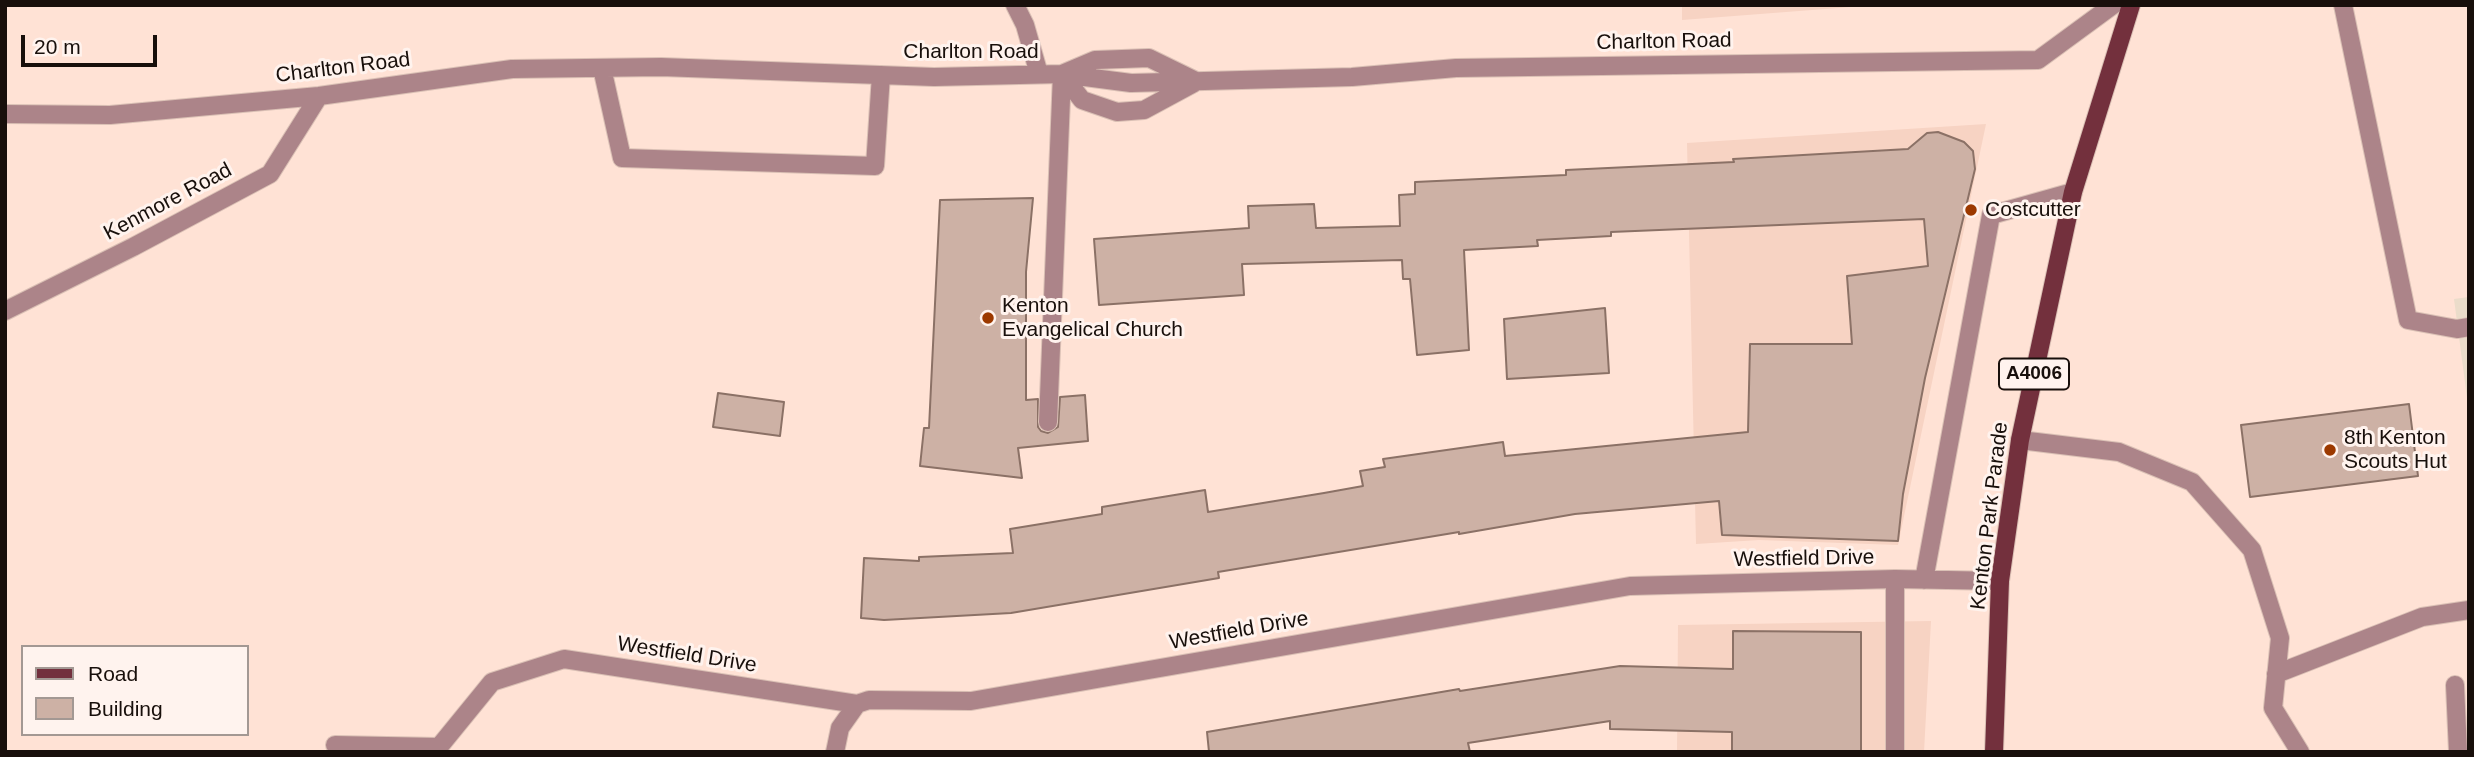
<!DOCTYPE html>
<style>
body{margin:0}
#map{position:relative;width:2474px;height:757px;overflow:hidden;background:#ffe2d5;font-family:Arial,sans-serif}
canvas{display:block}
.frame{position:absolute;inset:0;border:7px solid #180f0b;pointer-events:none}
.legend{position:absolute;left:21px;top:645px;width:228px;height:91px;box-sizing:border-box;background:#fff3ee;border:2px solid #a39893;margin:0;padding:9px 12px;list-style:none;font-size:21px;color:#180f0b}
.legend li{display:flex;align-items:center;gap:14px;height:35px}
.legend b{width:35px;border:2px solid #a39893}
.scale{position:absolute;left:21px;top:35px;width:136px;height:32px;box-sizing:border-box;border:4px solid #180f0b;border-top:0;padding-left:9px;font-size:21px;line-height:24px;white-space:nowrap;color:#180f0b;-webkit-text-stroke:5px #fff3ee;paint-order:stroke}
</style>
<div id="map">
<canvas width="2474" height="757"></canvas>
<div class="frame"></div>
<ul class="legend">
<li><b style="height:9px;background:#73303d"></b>Road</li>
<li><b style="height:19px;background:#cdb1a5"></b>Building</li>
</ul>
<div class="scale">20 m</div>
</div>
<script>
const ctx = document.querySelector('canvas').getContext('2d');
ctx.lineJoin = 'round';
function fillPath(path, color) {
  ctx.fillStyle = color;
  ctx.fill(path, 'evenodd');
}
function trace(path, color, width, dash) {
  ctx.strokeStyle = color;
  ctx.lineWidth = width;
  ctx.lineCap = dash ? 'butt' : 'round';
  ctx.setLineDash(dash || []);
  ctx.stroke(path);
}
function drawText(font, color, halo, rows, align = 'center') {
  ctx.font = font + ' Arial,sans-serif';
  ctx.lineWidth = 6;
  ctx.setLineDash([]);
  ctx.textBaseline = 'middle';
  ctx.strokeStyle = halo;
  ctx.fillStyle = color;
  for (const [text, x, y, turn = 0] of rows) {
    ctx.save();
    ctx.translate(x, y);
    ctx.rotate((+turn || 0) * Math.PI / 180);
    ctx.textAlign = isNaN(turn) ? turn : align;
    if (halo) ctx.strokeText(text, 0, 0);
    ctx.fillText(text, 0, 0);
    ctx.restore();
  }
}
const built = new Path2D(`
 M1682,5H1877L1682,20Z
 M1986,124L1898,545L1759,540L1696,544L1687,143Z
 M1931,621L1924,752H1677L1678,625Z`);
const industrial = new Path2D(`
 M2469,297V413L2454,299Z`);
const building = new Path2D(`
 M1938,132L1964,142L1973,151L1975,169L1925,378L1903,494L1898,541L1722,535L1719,501L1575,514L1459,534V532L1218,572L1219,578L1011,613L884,620L861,618L864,558L919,561V557L1013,553L1010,529L1102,514V507L1205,490L1208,512L1324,493L1363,486L1360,471L1385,467L1383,459L1503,442L1505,456L1748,432L1750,344H1852L1847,276L1928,266L1924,219L1611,232V236L1537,240L1538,246L1464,250L1469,350L1417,355L1410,279H1403L1402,260L1242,264L1244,295L1099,305L1094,239L1249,228L1248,206L1314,204L1316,228L1400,226L1399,195L1415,194V182L1566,175V170L1734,162L1733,159L1908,149L1927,133Z
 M1033,198L1026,272V400L1038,399V427L1041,431L1048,433L1058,427L1060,397L1085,395L1088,441L1018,448L1022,478L920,466L924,428H929L940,200Z
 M1605,308L1609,373L1507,379L1504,319Z
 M718,393L784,402L780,436L713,427Z
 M2409,404L2418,476L2250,497L2241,425Z
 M1733,631L1861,632V752H1732V732L1610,729V721L1468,743L1470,752H1209L1207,732L1459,689L1460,691L1620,666L1733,669Z`);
const minor = new Path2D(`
 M1015,5L1025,25L1039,74
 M2343,5L2408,320L2457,329L2469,327
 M602,68L622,158L875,166L881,75
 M1062,74L1082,100L1117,112L1144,110L1194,83
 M1062,74L1095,60L1149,58L1194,80
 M5,114L110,115L319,96L512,69L661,67L934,77L1062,74L1131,83L1352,77L1456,68L2038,60L2113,5
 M5,311L133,247L270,174L319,96
 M1048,422L1062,74
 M2020,440L2119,452L2192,482L2252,550L2280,638L2273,708L2300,752
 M1895,579V752
 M1924,580L1991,215L2073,192
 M2276,674L2422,617L2469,610
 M2455,685L2458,752
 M335,745L439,747L492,682L564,659L857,704L869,700L971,701L1630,586L1895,579L2000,581
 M835,752L840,728L857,704`);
const major = new Path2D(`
 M1994,752L2000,581L2020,440L2073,192L2131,5`);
const markers = [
 [1971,210,7,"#9c3900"],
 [988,318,7,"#9c3900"],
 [2330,450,7,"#9c3900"]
];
const shields = [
 [2034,374,70]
];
const shieldNames = [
 ["A4006",2034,374]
];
const streetNames = [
 ["Charlton Road",1664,42,-1],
 ["Charlton Road",971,52],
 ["Charlton Road",343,68,-7],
 ["Kenmore Road",168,202,-28],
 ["Kenton Park Parade",1990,516,-83],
 ["Westfield Drive",1804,559,-1],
 ["Westfield Drive",1239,631,-10],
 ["Westfield Drive",687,655,9]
];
const poiNames = [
 ["Costcutter",1985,210],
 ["Kenton",1002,306],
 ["Evangelical Church",1002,330],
 ["8th Kenton",2344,438],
 ["Scouts Hut",2344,462]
];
fillPath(built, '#f7d3c3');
fillPath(industrial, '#ebdcca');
fillPath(building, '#cdb1a5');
trace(building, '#8b7166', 2);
trace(minor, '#dac0b5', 20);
trace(major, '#dac0b5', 20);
trace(minor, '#ac8489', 18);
trace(major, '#73303d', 18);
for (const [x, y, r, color] of markers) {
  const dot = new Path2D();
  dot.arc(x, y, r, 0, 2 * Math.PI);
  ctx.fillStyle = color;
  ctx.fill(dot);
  trace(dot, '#fff3ee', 2.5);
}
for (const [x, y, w] of shields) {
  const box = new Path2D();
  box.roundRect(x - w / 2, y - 15.5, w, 31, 5);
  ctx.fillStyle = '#fff3ee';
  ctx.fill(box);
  trace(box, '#180f0b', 2);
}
drawText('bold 19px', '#180f0b', null, shieldNames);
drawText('21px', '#180f0b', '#fff3ee', streetNames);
drawText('21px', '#180f0b', '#fff3ee', poiNames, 'left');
</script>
